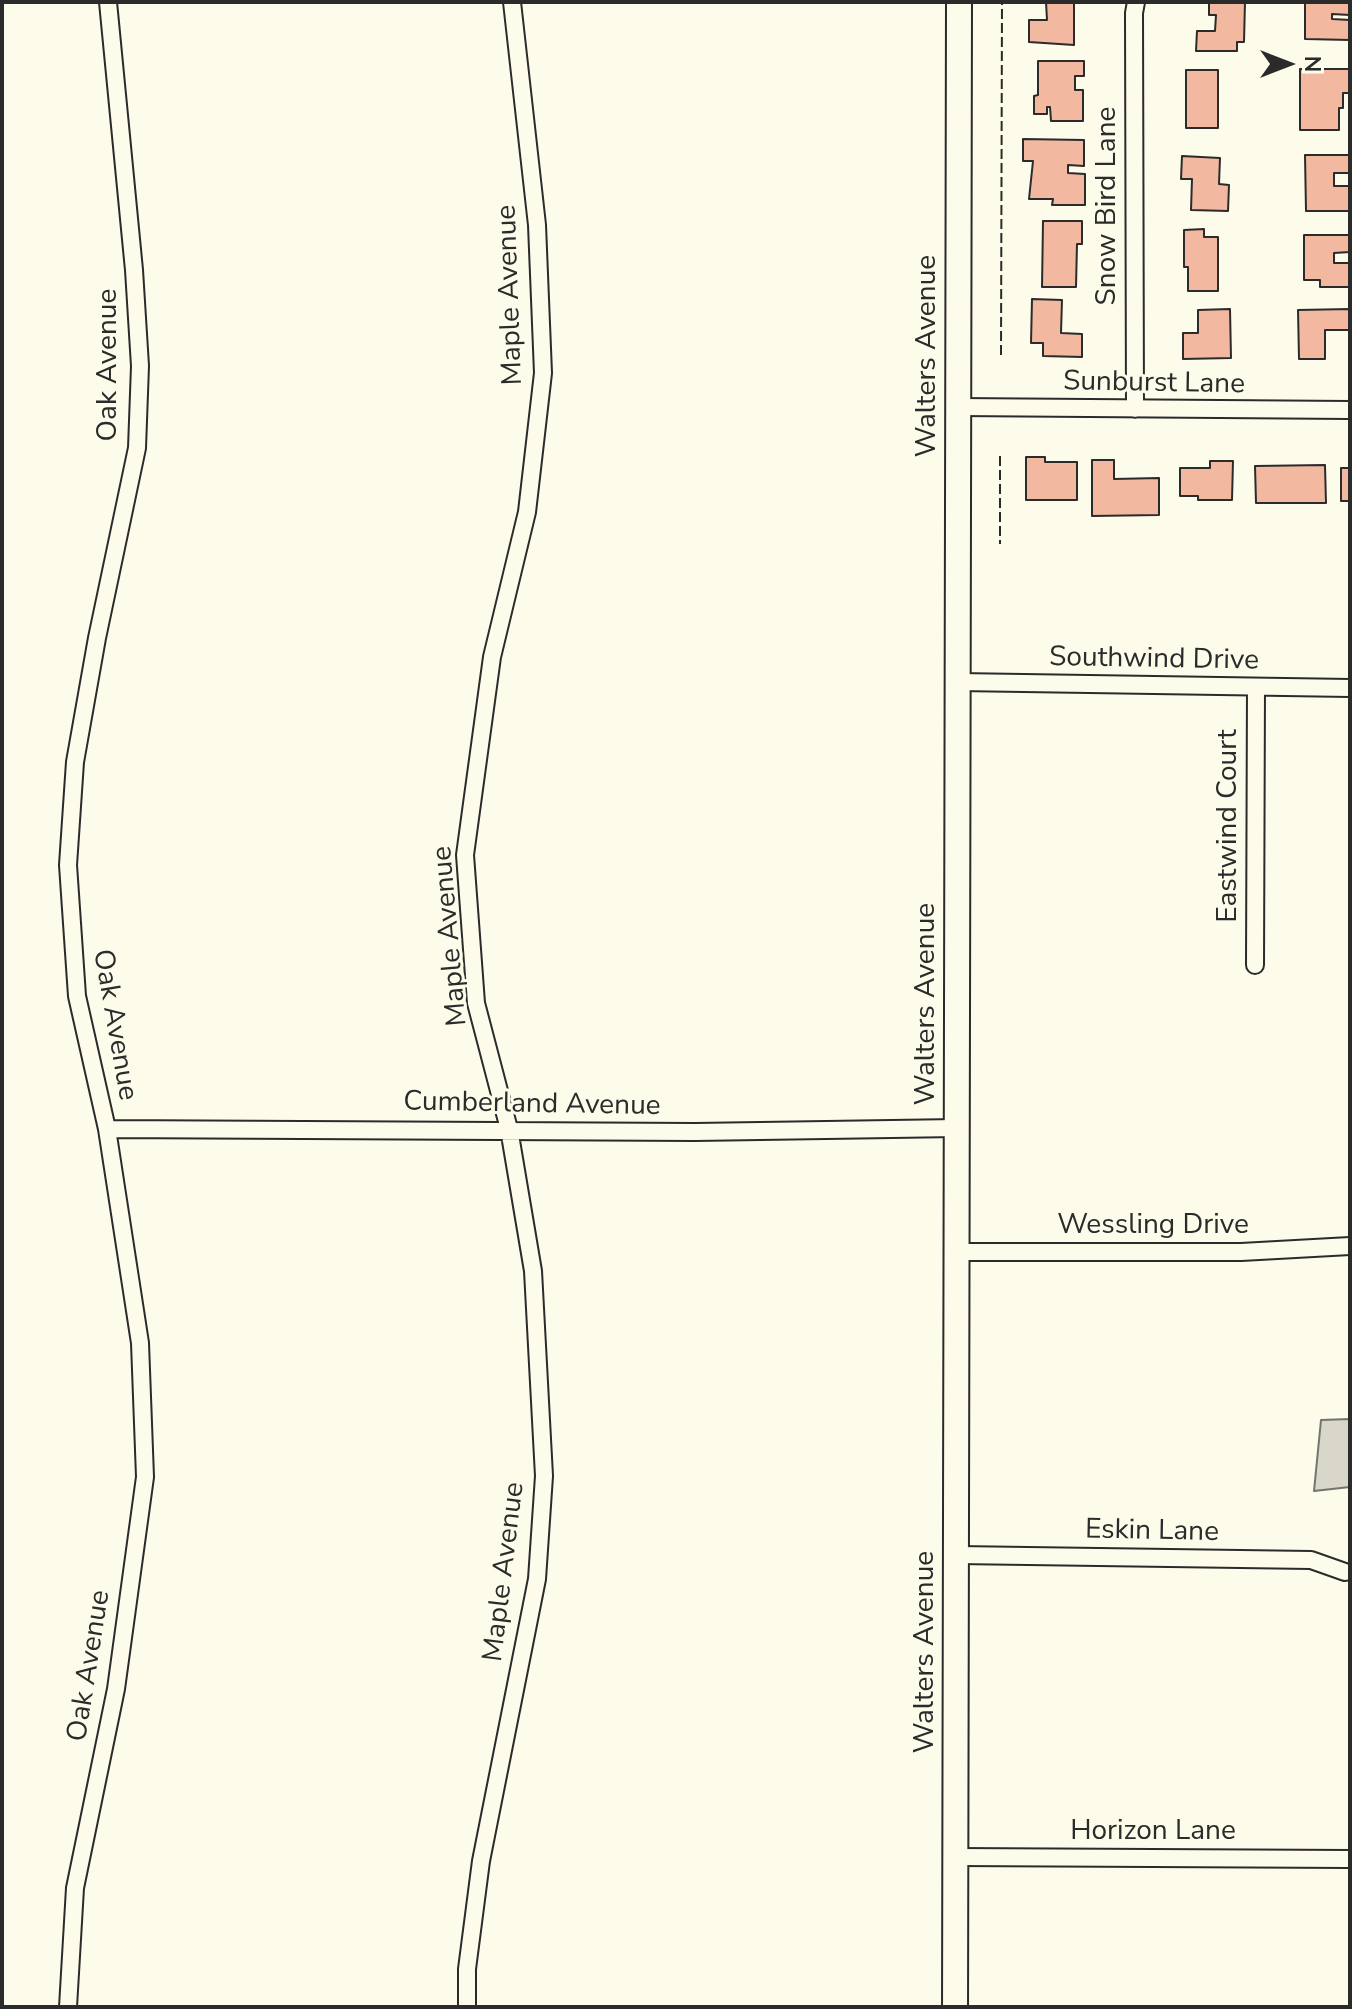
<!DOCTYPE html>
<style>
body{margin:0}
#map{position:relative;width:1352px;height:2009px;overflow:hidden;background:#fdfbea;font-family:"Nunito Sans",sans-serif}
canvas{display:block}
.frame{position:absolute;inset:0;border:4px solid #2b2b2b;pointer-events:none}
.north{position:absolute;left:1248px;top:24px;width:80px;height:80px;-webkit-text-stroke:6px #fdfbea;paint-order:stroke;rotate:90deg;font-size:22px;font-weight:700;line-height:32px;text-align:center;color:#2b2b2b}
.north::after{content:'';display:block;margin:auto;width:28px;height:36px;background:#2b2b2b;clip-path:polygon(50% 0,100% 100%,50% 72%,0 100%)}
</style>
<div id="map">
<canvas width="1352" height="2009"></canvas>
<div class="frame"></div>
<div class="north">N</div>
</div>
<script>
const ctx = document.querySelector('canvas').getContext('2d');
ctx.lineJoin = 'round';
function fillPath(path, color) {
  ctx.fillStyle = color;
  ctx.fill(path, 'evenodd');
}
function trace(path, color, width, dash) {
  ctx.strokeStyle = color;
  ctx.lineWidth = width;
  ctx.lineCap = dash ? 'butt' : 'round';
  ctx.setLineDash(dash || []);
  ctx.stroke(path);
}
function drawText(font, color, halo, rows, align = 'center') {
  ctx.font = font + ' "Nunito Sans",sans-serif';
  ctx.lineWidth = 6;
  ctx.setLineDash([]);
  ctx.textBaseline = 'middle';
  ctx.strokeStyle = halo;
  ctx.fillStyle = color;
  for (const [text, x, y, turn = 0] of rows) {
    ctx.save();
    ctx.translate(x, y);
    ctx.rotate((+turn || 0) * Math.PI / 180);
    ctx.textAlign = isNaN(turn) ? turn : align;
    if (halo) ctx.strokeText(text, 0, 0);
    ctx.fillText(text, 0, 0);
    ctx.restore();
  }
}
const water = new Path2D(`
 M1350,1419V1487L1314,1491L1321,1420Z`);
const building = new Path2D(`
 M1046,2H1074V45L1029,42V20H1047Z
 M1209,2H1245L1244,42H1237V51H1196L1197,31H1215L1216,15H1209Z
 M1305,2H1350V15L1332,14V19L1350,20V40L1305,39Z
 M1038,61H1084V76H1075V90H1083V121H1051L1050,107H1047V114H1034V96L1038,95Z
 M1300,69H1350V93H1343V108H1339V130H1300Z
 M1186,70H1218V128H1186Z
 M1023,139L1084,140V166L1068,165V173L1085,174V205H1052L1053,199H1029L1033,161H1023Z
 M1305,155H1350V173H1334V186H1350V211H1306Z
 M1182,156L1220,158L1219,184L1229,185L1228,211L1191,210L1192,179H1181Z
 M1043,221H1082V244H1077L1076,287H1042Z
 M1204,229V237H1218V291H1188V267H1184V230Z
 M1304,235H1350V252L1334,253V263H1350V287H1320V280H1304Z
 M1032,299L1062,300L1061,333L1082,334V357L1043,356V343H1031Z
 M1230,309L1231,358L1183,359V333H1198V310Z
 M1350,309V330H1325V359H1299L1298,310Z
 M1026,457H1045V462H1077V500H1026Z
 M1092,460H1114V479L1159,478V515L1092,516Z
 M1210,461H1233L1232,500H1198V496H1180V468H1210Z
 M1325,465L1326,503H1256L1255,466Z
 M1341,468H1350V501H1341Z`);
const minor = new Path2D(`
 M958,407L1350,410
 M1135,409L1134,13L1136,2
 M958,682L1350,688
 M1255,965L1256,687
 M107,1129L695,1132L957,1128
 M956,1252H1241L1350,1246
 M957,1555L1311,1560L1345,1572
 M955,1857L1350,1859
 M68,2007L75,1888L116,1689L145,1477L140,1343L107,1129L77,996L68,865L75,762L97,638L137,448L140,366L134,270L108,2
 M467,2007V1969L481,1861L537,1579L544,1476L533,1271L509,1129L476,1003L465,855L492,657L527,512L543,373L537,225L512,2`);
const secondary = new Path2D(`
 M955,2007L959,2`);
const fence = new Path2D(`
 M1001,355L1002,2
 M1000,456V544`);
const streetNames = [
 ["Snow Bird Lane",1108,206,-90],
 ["Maple Avenue",511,295,-92],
 ["Walters Avenue",928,356,-90],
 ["Oak Avenue",109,365,-90],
 ["Sunburst Lane",1154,384,1],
 ["Southwind Drive",1154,660,1],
 ["Eastwind Court",1229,826,-90],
 ["Maple Avenue",451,936,-95],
 ["Walters Avenue",927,1004,-90],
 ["Oak Avenue",114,1025,80],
 ["Cumberland Avenue",532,1105,1],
 ["Wessling Drive",1153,1226],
 ["Eskin Lane",1152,1532,1],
 ["Maple Avenue",505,1572,-83],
 ["Walters Avenue",926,1652,-90],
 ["Oak Avenue",90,1666,-81],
 ["Horizon Lane",1153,1832]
];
fillPath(water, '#d8d7c9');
trace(water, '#74746e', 2);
fillPath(building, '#f2b8a0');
trace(building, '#2b2b2b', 2);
trace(minor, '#2b2b2b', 20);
trace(secondary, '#2b2b2b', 28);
trace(minor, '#fdfbea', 16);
trace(secondary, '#fdfbea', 24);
trace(fence, '#2b2b2b', 2, [10, 4]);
drawText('28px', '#2b2b2b', '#fdfbea', streetNames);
</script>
